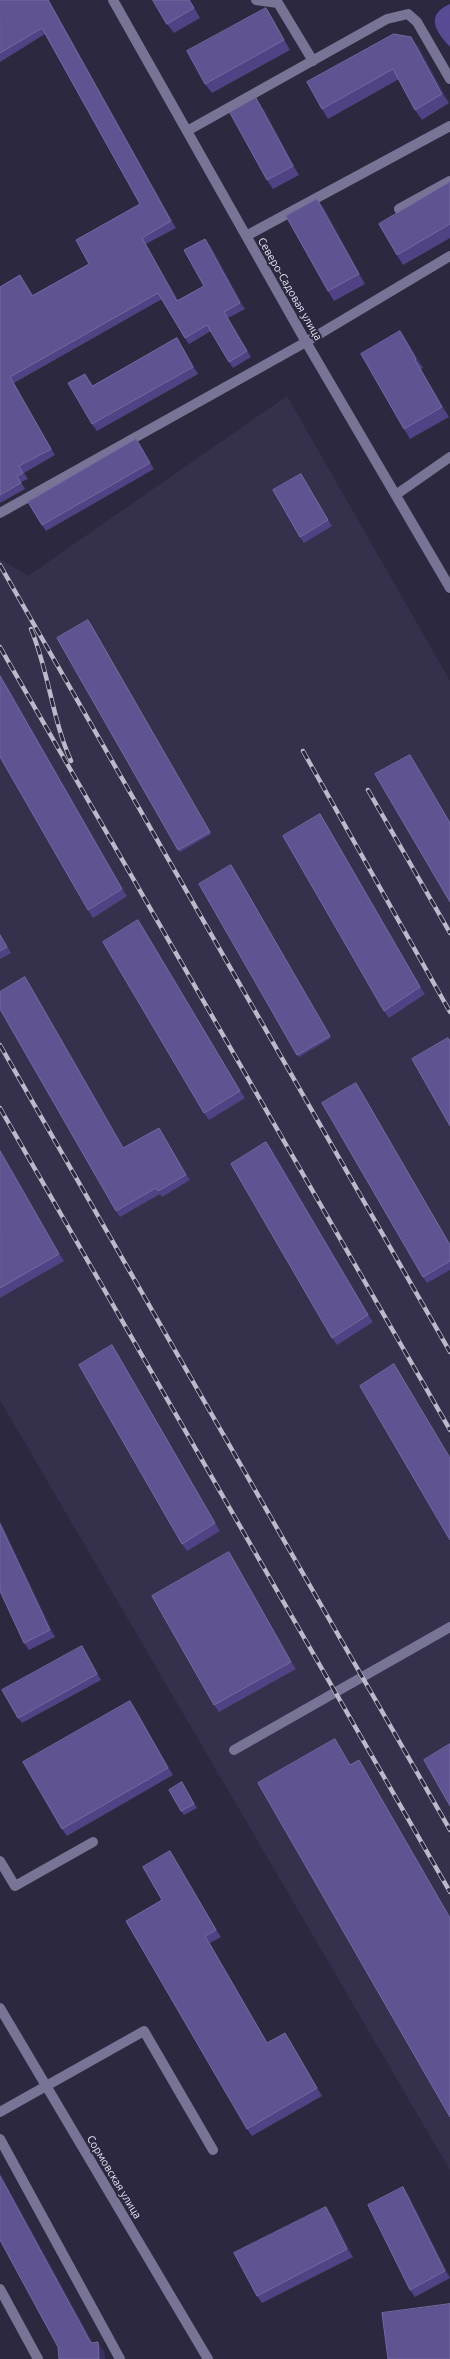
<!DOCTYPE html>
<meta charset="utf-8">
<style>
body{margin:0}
canvas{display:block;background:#2b283f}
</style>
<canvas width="450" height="2359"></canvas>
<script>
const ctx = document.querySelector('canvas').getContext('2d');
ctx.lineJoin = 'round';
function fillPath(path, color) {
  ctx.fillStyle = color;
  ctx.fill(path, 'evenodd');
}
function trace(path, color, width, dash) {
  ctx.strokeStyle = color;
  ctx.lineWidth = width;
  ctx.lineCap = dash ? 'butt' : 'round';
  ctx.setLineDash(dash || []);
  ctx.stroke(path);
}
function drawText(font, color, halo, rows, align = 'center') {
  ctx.font = font + ' Ubuntu,sans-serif';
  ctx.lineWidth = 4;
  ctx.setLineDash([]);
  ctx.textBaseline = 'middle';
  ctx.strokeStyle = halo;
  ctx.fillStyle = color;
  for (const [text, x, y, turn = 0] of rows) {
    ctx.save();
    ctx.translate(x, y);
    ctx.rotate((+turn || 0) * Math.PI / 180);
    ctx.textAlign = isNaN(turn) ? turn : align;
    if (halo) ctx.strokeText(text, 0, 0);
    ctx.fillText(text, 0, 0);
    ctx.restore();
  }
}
const built = new Path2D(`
 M287,396L450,681V2170L0,1400V559L28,576Z`);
const forest = new Path2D(`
 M450,4V47C435,31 425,15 450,4Z`);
const minor = new Path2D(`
 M113,0L306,342L450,588
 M256,0L278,3L313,61
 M187,131L387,19L408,14L417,22L450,79
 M399,209L450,181
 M246,236L450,126
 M397,494L450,457
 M0,513L306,342L450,256
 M234,1750L450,1627
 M0,1861L15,1886L93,1842
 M0,2008L208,2359
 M0,2112L144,2031L213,2150
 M0,2139L120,2359
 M0,2289L38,2359`);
const rail = new Path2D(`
 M0,565L450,1352
 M31,629C49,672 52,719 71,761
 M0,647L450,1430
 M303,751L450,1012
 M368,790L450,933
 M0,1045L450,1830
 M0,1108L450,1892`);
const wall = new Path2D(`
 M0,0H49L176,228L146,244L178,300L204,286L205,239L210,245L245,309L228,318L251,357L233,368L229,362L211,331L189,344L185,338L162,299L14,383L55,455L24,473L28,479L21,482L25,489L0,503V287L24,281L33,295L89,264L140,204L45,34L0,62Z
 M153,0H190L200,18L174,33L167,24Z
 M272,17L290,50L212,93L205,84Z
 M418,46L449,103L422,120L415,110L399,79L328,119L322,109Z
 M263,108L299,175L273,189L267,180Z
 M450,182V238L403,265L397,255Z
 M324,208L365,284L334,301L328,291Z
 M177,338L182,346L198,374L97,431L92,424L90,381L93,386Z
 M407,341L423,368L421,369L449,417L410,439L404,429Z
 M136,439L154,469L46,531L42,525Z
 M305,480L332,526L304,543L300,537Z
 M90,622L211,834L180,852L178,850Z
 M4,680L127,896L93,918L88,910Z
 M320,814L325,821L425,994L389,1018L384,1011Z
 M233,867L331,1038L299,1057L297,1055Z
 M138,920L143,927L245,1098L209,1120L204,1113Z
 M0,934L11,953L0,959Z
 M25,977L29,983L124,1148L163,1134L190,1180L162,1197L160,1194L120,1217L116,1211Z
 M356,1083L360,1089L450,1244V1270L427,1283L423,1277Z
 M266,1142L272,1149L373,1322L337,1345L332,1338Z
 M0,1149L64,1261L0,1298Z
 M117,1352L220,1531L187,1551L182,1544Z
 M0,1521L55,1637L29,1650L24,1643L0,1591Z
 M229,1552L234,1560L296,1669L219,1712L214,1705Z
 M82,1646L86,1652L101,1680L22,1723L18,1718Z
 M135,1708L173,1775L67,1836L62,1829Z
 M182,1782L197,1808L184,1815L181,1811Z
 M170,1851L175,1859L221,1937L210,1943L267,2043L290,2040L322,2096L252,2136L247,2129L162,1900Z
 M403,2187L408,2195L450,2278L415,2297L410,2290Z
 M331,2214L353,2257L262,2303L257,2296Z`);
const shadedWall = new Path2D(`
 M48,0H49L176,228L171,221Z
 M189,0H190L200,18L194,8Z
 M266,8L272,17L290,50L284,40Z
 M411,37L418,46L449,103L442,94Z
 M256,98L263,108L299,175L293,166Z
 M317,199L324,208L365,284L359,274Z
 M142,238L146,244L182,307L177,301Z
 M205,239L210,245L245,309L240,303Z
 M224,312L228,318L251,357L247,351Z
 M400,331L407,341L423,368L416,359Z
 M177,338L182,346L198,374L193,367Z
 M415,360L421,369L449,417L442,407Z
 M10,377L14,383L55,455L51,449Z
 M136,439L141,445L154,469L150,463Z
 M301,474L305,480L332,526L328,520Z
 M0,675L4,680L127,896L122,889Z
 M410,755L415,762L450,821V823Z
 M320,814L325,821L425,994L420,987Z
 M138,920L143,927L245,1098L240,1091Z
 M25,977L29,983L127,1154L123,1148Z
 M356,1083L360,1089L450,1244V1245Z
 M159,1128L163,1134L190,1180L186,1175Z
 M266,1142L272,1149L373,1322L368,1315Z
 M0,1149L64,1261L59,1254L0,1151Z
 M112,1345L117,1352L220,1531L215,1523Z
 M394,1364L399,1371L450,1457V1458Z
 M0,1521L55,1637L50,1630L0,1524Z
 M229,1552L234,1560L296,1669L291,1662Z
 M82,1646L86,1652L101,1680L97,1674Z
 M130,1701L135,1708L173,1775L168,1768Z
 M335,1739L340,1747L355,1772L350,1765Z
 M359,1760L364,1767L450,1916V1918Z
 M170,1851L175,1859L221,1937L216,1930Z
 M205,1936L210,1943L272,2050L267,2043Z
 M285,2033L290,2040L322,2096L317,2088Z
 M0,2173L98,2352L91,2343L0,2176Z
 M403,2187L408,2195L450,2278L445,2271Z
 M326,2207L331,2214L353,2257L347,2249Z
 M98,2342L104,2351L105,2359H99Z`);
const building = new Path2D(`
 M0,0H48L171,221L142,238L177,301L204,286L184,250L205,239L240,303L224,312L247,351L229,362L207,325L185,338L158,293L10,377L51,449L19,466L23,473L17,476L21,483L0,495V287L20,275L32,296L89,264L76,240L140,204L42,28L0,53Z
 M153,0H189L194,8L167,24Z
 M266,8L284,40L205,84L187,51Z
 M394,34L411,37L442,94L415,110L393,69L322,109L307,82Z
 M256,98L293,166L267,180L230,113Z
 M450,182V224L397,255L379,224Z
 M317,199L359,274L328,291L286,216Z
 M400,331L416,359L415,360L442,407L404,429L361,354Z
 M177,338L193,367L92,424L68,383L85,374L92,386Z
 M136,439L150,463L42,525L28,502Z
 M301,474L328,520L300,537L273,490Z
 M88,620L210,832L178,850L57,638Z
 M0,676L122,889L88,910L0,757Z
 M410,755L450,823V902L375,774Z
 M320,814L420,987L384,1011L283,836Z
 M231,865L330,1036L297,1055L199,884Z
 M138,920L240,1091L204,1113L103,942Z
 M0,935L7,947L0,951Z
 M25,977L123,1148L159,1128L186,1175L158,1191L156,1188L116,1211L0,1009V992Z
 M448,1038L450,1041V1126L412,1059Z
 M356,1083L450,1245V1261L423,1277L322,1103Z
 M266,1142L368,1315L332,1338L231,1164Z
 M0,1151L59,1254L0,1288Z
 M112,1345L215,1523L182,1544L79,1365Z
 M394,1364L450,1458V1540L360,1386Z
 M0,1524L50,1630L24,1643L0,1591Z
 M229,1552L291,1662L214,1705L152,1596Z
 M82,1646L97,1674L18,1718L2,1690Z
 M130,1701L168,1768L62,1829L23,1762Z
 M335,1739L350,1765L359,1760L450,1918V2117L258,1783Z
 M450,1744V1806L424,1760Z
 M182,1782L194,1804L181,1811L169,1790Z
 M170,1851L216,1930L205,1936L267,2043L285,2033L317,2088L247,2129L126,1921L162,1900L143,1867Z
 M0,2176L91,2343L98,2342L99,2359H59L58,2347L0,2240Z
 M403,2187L445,2271L410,2290L368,2205Z
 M326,2207L347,2249L257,2296L234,2253Z
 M450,2304V2359H388L382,2313Z`);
const streetNames = [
 ["Северо-Садовая улица",290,289,60],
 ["Сормовская улица",114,2177,59]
];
fillPath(built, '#35314d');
fillPath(forest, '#584a93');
trace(minor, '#777496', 10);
trace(rail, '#bbbaca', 4.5);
trace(rail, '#2b283f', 3, [9]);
fillPath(wall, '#504285');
fillPath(shadedWall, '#3b3064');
fillPath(building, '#605391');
trace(building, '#746aa0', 1);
drawText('11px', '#e3e2f1', '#2b283f', streetNames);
</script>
